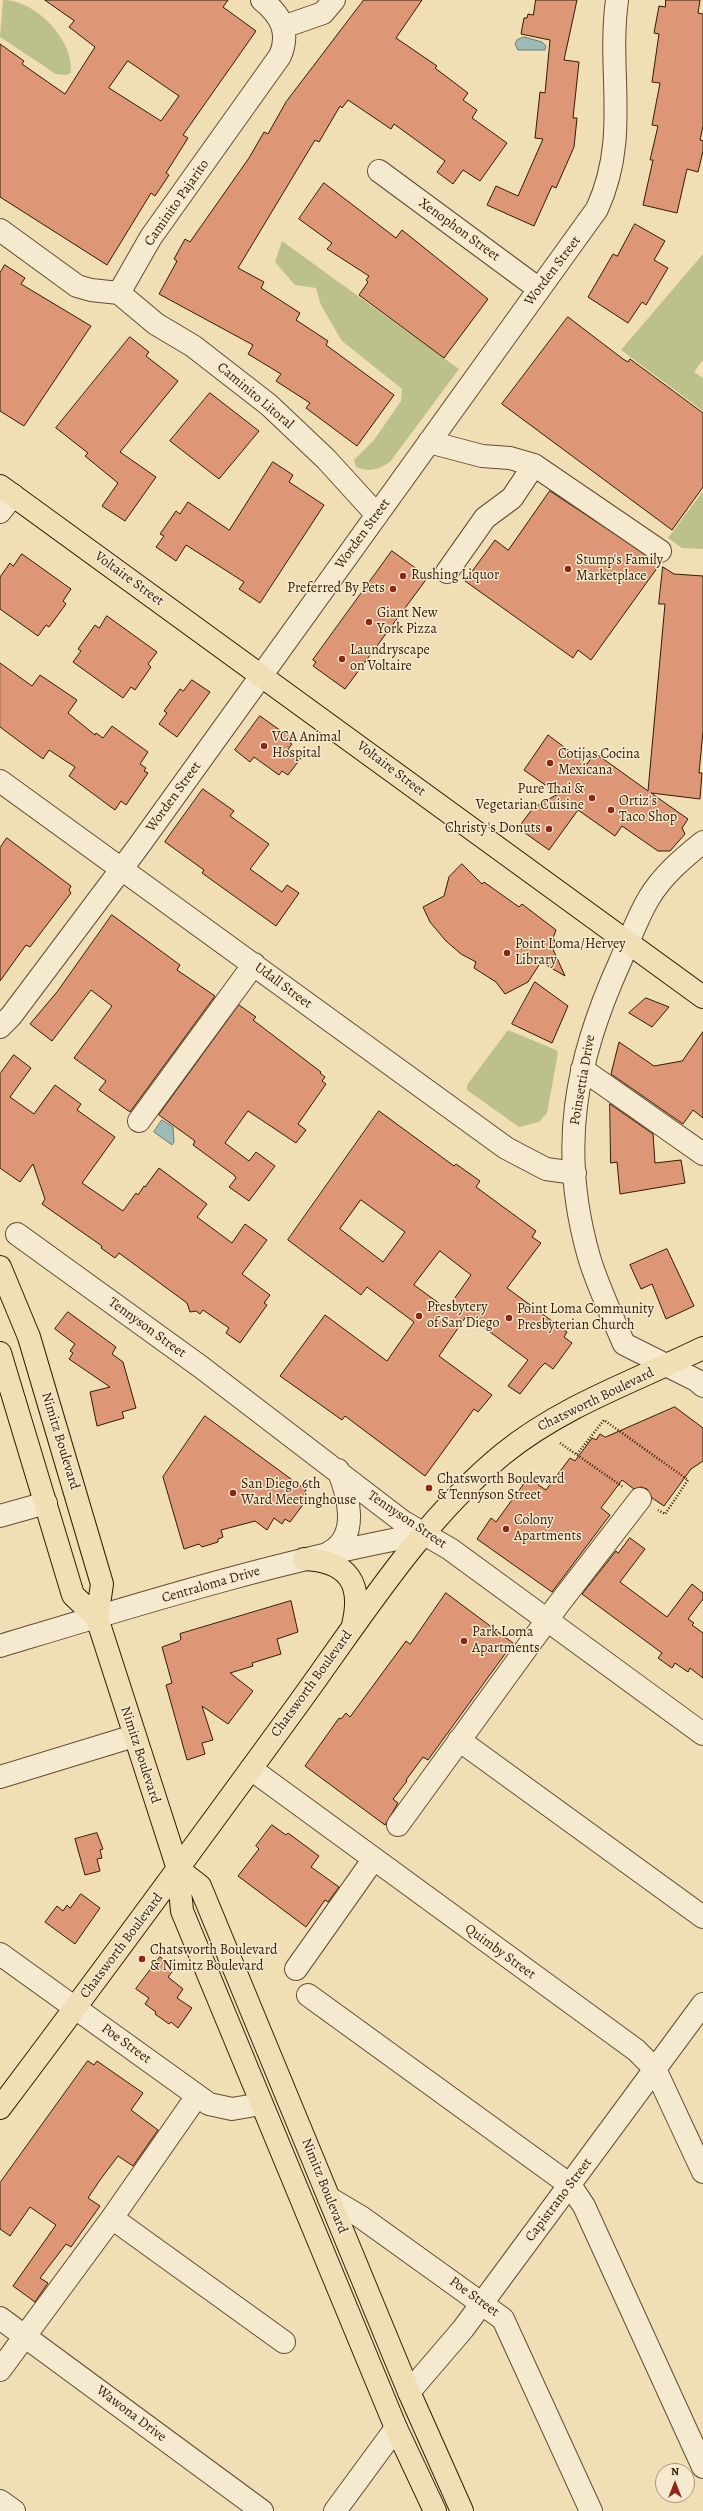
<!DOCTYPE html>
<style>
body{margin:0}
#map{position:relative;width:703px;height:2511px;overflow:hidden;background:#f0deb5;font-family:Alegreya,serif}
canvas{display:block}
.north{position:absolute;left:655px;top:2463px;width:40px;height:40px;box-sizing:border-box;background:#f5eacf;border:1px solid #a7977e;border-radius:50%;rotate:0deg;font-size:11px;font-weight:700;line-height:16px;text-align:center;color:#331b04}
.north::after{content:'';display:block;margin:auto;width:14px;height:18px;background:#8f2418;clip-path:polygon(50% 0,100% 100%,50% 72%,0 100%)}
</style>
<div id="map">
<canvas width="703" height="2511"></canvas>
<div class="north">N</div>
</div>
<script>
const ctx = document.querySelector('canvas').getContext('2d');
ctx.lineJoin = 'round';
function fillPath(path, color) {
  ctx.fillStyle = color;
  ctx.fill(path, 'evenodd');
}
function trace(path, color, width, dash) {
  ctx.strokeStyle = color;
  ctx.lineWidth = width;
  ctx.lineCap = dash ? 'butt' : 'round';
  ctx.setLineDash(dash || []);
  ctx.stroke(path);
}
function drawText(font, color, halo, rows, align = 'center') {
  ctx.font = font + ' Alegreya,serif';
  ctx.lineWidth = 3;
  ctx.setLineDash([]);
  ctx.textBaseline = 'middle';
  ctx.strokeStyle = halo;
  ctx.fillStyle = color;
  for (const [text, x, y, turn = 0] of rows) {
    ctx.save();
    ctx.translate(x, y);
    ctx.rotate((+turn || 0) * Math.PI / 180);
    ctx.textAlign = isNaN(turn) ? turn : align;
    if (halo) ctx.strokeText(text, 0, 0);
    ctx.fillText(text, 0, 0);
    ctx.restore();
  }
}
const green = new Path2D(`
 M3,0C36,0 74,40 71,73L66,75L56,74L0,37Z
 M282,241L459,369L390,462C378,469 370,473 356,467L354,460L374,440L401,401L402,389L342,341L321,305L316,288L295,285L275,262Z
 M703,254V360L694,372L703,378V411L621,350Z
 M703,491V549L682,548L668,538Z
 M508,1030L556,1050L558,1053L547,1113L539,1122L519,1127L467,1090V1085Z`);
const water = new Path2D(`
 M524,37L542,42L546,46L545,50H518L515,44L517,40Z
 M162,1120L173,1127L174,1142L172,1145L154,1132Z`);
const building = new Path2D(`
 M45,0H228L223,7L256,31L183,135L188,138L166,173L169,175L155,196L151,193L107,265L0,197V44L24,61L22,64L65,94L95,47L69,27L74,21ZM128,61L179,96L161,121L109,88Z
 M364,0H422L396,38L437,66L435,68L468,93L463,100L477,110L472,118L507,143L480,181L463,170L453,184L437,172L445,161L394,124L391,129L348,100L342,108L340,106L319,142L315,140L238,268L264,282L261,288L300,313L296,320L328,341L326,345L394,395L357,446L306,408L310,403L276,381L281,374L248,354L253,345L159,294L177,261L174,259L185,239L190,242L249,158L264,132L268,134L286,102Z
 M536,0H577L564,60L579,62L573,118H577L574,147L556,188L552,186L534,226L487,205L496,186L518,196L543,139L535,138L540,92L545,93L550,40L521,34L524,18H527L528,14L533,15Z
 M666,0H700L698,13L703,14V126L700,140L703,141V151L698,172L687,169L677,213L643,205L653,160H650L658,126L652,125L660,83L652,82L659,34L654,33L659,6L665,7Z
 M324,183L396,238L402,230L488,299L444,358L359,295L368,282L366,280L369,276L327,249L332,243L299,219Z
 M635,224L665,241L654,260L668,268L646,305L642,302L628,323L588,297L613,254L617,256Z
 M5,265L25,278L21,284L91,326L24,426L0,411V273Z
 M568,317L623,359L628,362L630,359L703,413V487L672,530L502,404Z
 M130,337L149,352L146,356L178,381L120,452L156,477L125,521L102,506L118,483L85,456L88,453L56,428Z
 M210,393L259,431L219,479L170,441Z
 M273,462L293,475L289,482L324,505L260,603L239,589L244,582L186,545L176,561L156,547L164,536L160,534L176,511L180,514L188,502L229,530Z
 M550,491L660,564L591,660L578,650L573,658L465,581L495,540L508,550Z
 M392,551L428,577L345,689L313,666L316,662L313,660Z
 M22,554L71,589L63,601L66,604L49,627L46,625L38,636L0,609V577L10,563L13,566Z
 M663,567L674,574L703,576V731L699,773H702L700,799L651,793L688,819L682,828L685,834L670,851H658L622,826L615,836L578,810L549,850L518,828L533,808L558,794L524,770L548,735L587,764L595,753L648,791L665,604H659Z
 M107,616L157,652L148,664L151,667L135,690L131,687L123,698L73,662L81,651L78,649L95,625L99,628Z
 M0,663L32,686L40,675L77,700L68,713L95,735L96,733L103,738L112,726L148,752L140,764L146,768L144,771L148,773L126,805L121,801L115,810L69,776L75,767L49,750L43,759L0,727Z
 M192,680L210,692L177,737L159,724L167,713L164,711L180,689L183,691Z
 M260,716L291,738L288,741L292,744L288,749L301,758L288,775L282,771L279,775L254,757L250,762L235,750Z
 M203,789L234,811L230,816L269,844L250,869L282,892L287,885L299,893L276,926L202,873L204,870L165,842Z
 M7,838L71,886L69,890L71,893L30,947L26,945L0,981V848Z
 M462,864L482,884L484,882L519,907L522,904L556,930L553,938L556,943L552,947L565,976L541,962L528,982L505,994L496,982L474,968L476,962L461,954L446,941L430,922L423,907L444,896L449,877Z
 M112,915L180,965L177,970L215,996L130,1112L99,1090L106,1081L74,1058L112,1006L91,990L52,1041L30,1024L57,992Z
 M535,982L568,1006L552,1043L512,1024Z
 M646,998L669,1007L652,1027L629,1013Z
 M239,1005L256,1017L253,1020L321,1072L320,1073L325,1077L322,1081L326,1084L298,1124L306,1130L296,1143L248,1111L225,1143L249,1161L256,1152L275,1166L249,1201L229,1187L236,1178L234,1175L193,1145L195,1141L159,1115Z
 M703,1032V1118L693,1110L683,1124L611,1074L619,1042L654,1066L682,1061Z
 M14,1055L31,1068L10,1097L34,1114L55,1085L81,1104L77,1110L115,1137L82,1183L123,1211L136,1193L138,1195L144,1186L145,1187L159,1168L207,1204L197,1217L232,1243L245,1224L267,1240L242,1274L270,1295L264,1303L267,1305L240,1343L226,1333L229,1328L203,1310L200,1314L196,1311L190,1312L187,1303L119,1253L115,1258L101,1248L102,1246L42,1204L45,1199L33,1164L20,1182L0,1168V1074Z
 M610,1104L653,1134L655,1163L681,1160L685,1183L620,1194L617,1162L611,1163Z
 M379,1111L454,1166L456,1164L480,1181L476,1187L536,1231L532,1237L541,1243L507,1288L567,1332L564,1337L572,1343L553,1369L545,1363L540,1368L520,1394L508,1386L528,1360L467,1315L439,1356L492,1395L478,1412L474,1409L425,1476L345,1416L342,1420L280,1376L325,1315L387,1361L414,1322L367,1287L361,1295L288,1240ZM361,1200L405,1232L383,1262L340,1229ZM440,1251L471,1275L447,1309L414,1285Z
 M667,1249L694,1306L666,1319L652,1284L641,1289L630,1265Z
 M68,1312L116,1347L112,1354L123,1362L136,1408L122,1412L124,1418L97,1426L90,1392L110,1387L69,1359L73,1353L70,1351L75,1344L55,1329Z
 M675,1407L703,1428V1461L691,1469L664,1506L652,1498L647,1489L641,1487L634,1489L622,1480L601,1508L610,1515L552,1592L477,1539L491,1518L496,1522L528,1478L546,1490L570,1458L575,1461L592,1438L596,1440L600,1434L605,1437Z
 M205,1416L306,1490L303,1495L308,1498L290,1522L285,1519L282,1524L274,1518L267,1530L255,1521L221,1530L223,1537L218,1539V1542L202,1547L199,1544L184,1549L163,1477Z
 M630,1538L645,1549L620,1582L667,1617L692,1584L703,1593V1599L688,1619L694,1623L692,1625L703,1633V1678L690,1668L688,1672L675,1663L672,1668L658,1658L662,1653L582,1594L616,1551L618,1553Z
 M446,1593L513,1643L428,1760L423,1757L406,1780L407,1781L393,1799L398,1803L385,1825L305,1766L339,1718L341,1719L346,1713L350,1717L406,1641L410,1644Z
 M291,1601L298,1632L277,1639L281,1654L252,1663L253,1666L230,1673L253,1691L228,1724L202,1706L213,1740L202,1743L205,1754L187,1760L166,1685L172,1683L162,1647L179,1641L181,1639L180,1634Z
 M272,1825L286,1835L288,1833L319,1856L311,1867L339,1887L328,1902L325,1900L306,1927L238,1876L259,1849L256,1846Z
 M97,1833L103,1849L100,1850L102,1858L97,1859L100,1871L85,1875L75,1839Z
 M81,1894L100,1908L75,1944L45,1922L57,1906L63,1911L67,1905L70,1908Z
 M160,1957L175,1968L168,1977L183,1989L177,1998L192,2008L178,2028L171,2022L169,2024L155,2014L156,2012L145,2004L149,1998L136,1989Z
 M88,2061L94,2065L97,2061L143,2093L131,2110L158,2130L133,2166L118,2156L100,2180L88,2198L100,2206L71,2247L66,2244L40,2278L48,2283L35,2302L13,2286L56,2225L30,2207L10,2236L0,2229V2183Z`);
const path = new Path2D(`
 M560,1443L623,1487
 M577,1454L604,1420L688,1480L665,1514L658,1510`);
const minor = new Path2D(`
 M283,27L323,13L334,0
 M379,171L539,289
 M0,230L77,286L91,290L119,293
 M119,293L151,237L280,56C290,33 281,15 262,0
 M119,293L156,324L193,346L269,405L326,459L377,515
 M429,442L482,456L510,458L534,465L512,498L485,518L447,572
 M534,465L660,551
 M0,512L13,495
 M0,781L506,1148L546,1169L575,1173
 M703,842C683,858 662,876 649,898C637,918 629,941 620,962C575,1061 558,1149 589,1257C598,1287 612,1316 624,1344L696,1380L703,1386
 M0,1027L11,1016L138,847L597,209C630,137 607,74 617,0
 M582,1069L703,1154
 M139,1121L254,964
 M17,1234L201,1367L402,1521L450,1549L703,1734
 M0,1516L46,1503
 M330,1552C360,1536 348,1494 338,1470
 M0,1646C139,1604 280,1560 424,1534
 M459,1740L703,1917
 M251,1769L636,2050L655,2069L703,2172
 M0,1777L134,1736
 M398,1825L558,1605L640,1499
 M0,1954L209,2104L232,2109L261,2104
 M296,1969L373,1860
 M308,1995L570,2185L584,2206L703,2467
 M329,2198L361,2217L503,2319L591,2511
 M112,2218L284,2342
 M0,2318L262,2511
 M0,2370L112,2218L197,2096
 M409,2392L463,2329L703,2004
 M0,2501L14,2511
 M335,2511L396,2428`);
const major = new Path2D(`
 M0,486L703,997
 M0,1267L29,1337L102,1584L97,1618L178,1869L182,1911L396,2428L435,2511
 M0,1353L73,1595L97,1618
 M304,1559C349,1561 363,1584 353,1625
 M178,1869L200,1886L409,2392L462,2511
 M0,2108C101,1974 200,1839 299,1703C361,1618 420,1522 503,1454C562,1406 635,1381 703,1348`);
const markers = [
 [568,569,4,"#8f2418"],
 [403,576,4,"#8f2418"],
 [393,589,4,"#8f2418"],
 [369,622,4,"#8f2418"],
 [342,659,4,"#8f2418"],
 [264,746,4,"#8f2418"],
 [550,763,4,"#8f2418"],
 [592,798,4,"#8f2418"],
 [611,810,4,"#8f2418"],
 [549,829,4,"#8f2418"],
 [507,953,4,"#8f2418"],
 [419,1316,4,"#8f2418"],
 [509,1318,4,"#8f2418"],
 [429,1488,4,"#8f2418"],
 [233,1493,4,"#8f2418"],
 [506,1529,4,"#8f2418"],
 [464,1641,4,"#8f2418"],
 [142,1959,4,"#8f2418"]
];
const streetNames = [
 ["Caminito Pajarito",177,203,-55],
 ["Xenophon Street",459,230,36],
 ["Worden Street",553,271,-53],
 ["Caminito Litoral",255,396,40],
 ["Worden Street",363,534,-54],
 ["Voltaire Street",129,579,36],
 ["Voltaire Street",391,769,37],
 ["Worden Street",174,797,-54],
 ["Udall Street",283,986,36],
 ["Poinsettia Drive",583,1080,-80],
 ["Tennyson Street",147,1328,36],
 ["Chatsworth Boulevard",596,1400,-26],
 ["Nimitz Boulevard",60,1441,73],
 ["Tennyson Street",407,1520,34],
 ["Centraloma Drive",211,1585,-16],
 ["Chatsworth Boulevard",312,1684,-54],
 ["Nimitz Boulevard",140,1755,72],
 ["Chatsworth Boulevard",122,1946,-53],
 ["Quimby Street",500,1952,36],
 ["Poe Street",126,2044,36],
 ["Nimitz Boulevard",324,2186,68],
 ["Capistrano Street",559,2200,-53],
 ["Poe Street",474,2297,36],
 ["Wawona Drive",131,2414,37]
];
const poiNames = [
 ["Stump's Family",576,561],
 ["Marketplace",576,577],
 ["Rushing Liquor",411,576],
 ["Preferred By Pets",385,589,"right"],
 ["Giant New",377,614],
 ["York Pizza",377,630],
 ["Laundryscape",350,651],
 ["on Voltaire",350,667],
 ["VCA Animal",272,738],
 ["Hospital",272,754],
 ["Cotijas Cocina",558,755],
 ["Mexicana",558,771],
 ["Pure Thai &",584,790,"right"],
 ["Vegetarian Cuisine",584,806,"right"],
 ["Ortiz's",619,802],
 ["Taco Shop",619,818],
 ["Christy's Donuts",541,829,"right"],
 ["Point Loma/Hervey",515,945],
 ["Library",515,961],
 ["Presbytery",427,1308],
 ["of San Diego",427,1324],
 ["Point Loma Community",517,1310],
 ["Presbyterian Church",517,1326],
 ["Chatsworth Boulevard",437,1480],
 ["& Tennyson Street",437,1496],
 ["San Diego 6th",241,1485],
 ["Ward Meetinghouse",241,1501],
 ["Colony",514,1521],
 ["Apartments",514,1537],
 ["Park Loma",472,1633],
 ["Apartments",472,1649],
 ["Chatsworth Boulevard",150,1951],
 ["& Nimitz Boulevard",150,1967]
];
fillPath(green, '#bcc18c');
fillPath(water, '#9dbbb6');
trace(water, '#737b6f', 1);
fillPath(building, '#dd9776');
trace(building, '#331b04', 1);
trace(minor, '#624c30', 24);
trace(major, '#331b04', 24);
trace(path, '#331b04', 2.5, [1, 2]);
trace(minor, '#f5eacf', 22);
trace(major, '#f0deb5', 22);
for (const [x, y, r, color] of markers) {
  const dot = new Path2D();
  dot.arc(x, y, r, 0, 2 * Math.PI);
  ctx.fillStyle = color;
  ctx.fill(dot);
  trace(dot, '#f5eacf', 1.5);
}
drawText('14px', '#331b04', '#f5eacf', streetNames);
drawText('14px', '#331b04', '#f5eacf', poiNames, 'left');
</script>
